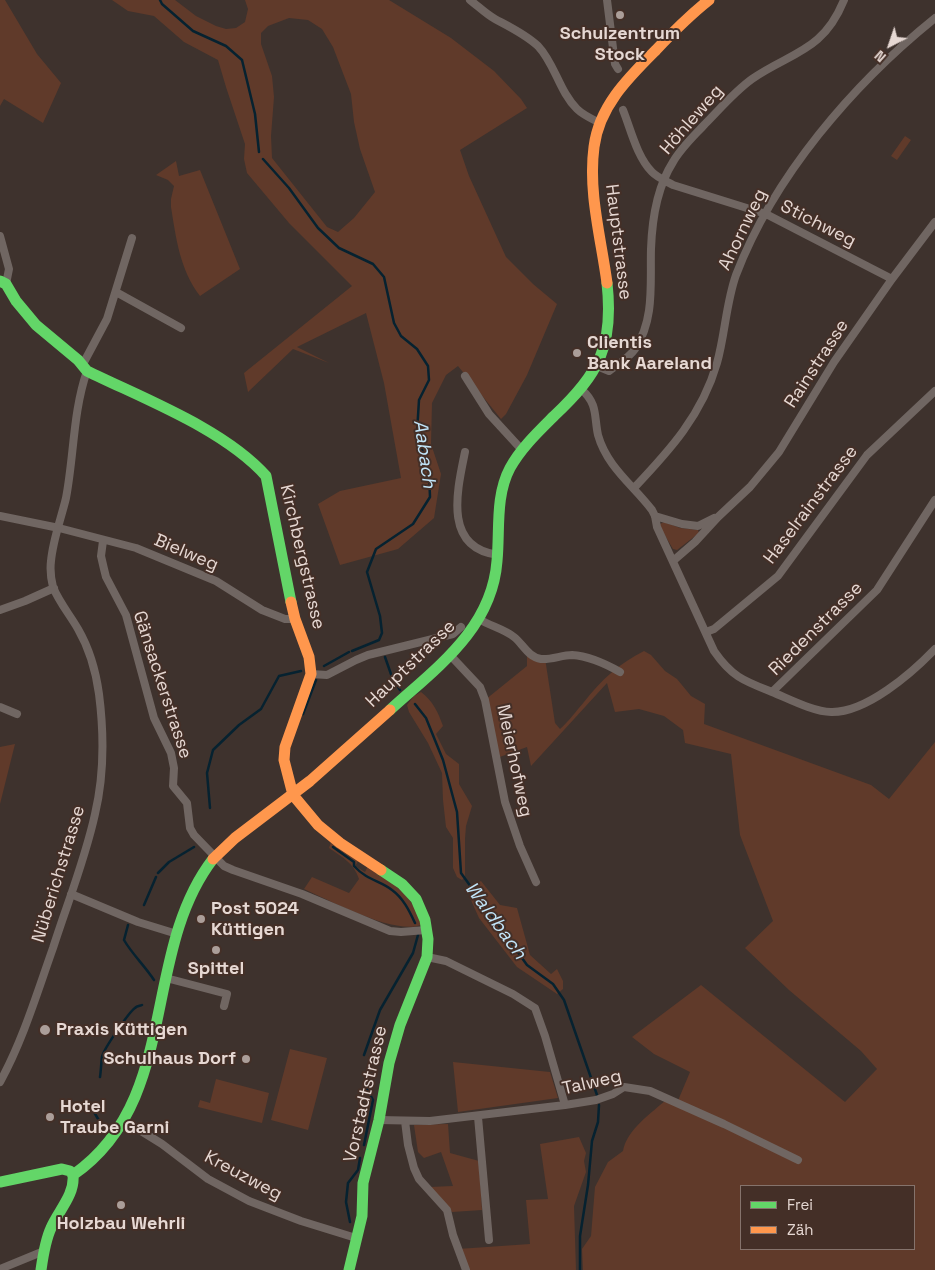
<!DOCTYPE html>
<meta charset="utf-8">
<style>
body{margin:0}
#map{position:relative;width:935px;height:1270px;overflow:hidden;background:#3e322d;font-family:"Space Grotesk",sans-serif}
canvas{display:block}
.legend{position:absolute;left:740px;top:1185px;width:175px;height:65px;box-sizing:border-box;background:#442f27;border:1px solid #85736c;margin:0;padding:6px 9px;list-style:none;font-size:15px;color:#e6d8d3}
.legend li{display:flex;align-items:center;gap:10px;height:25px}
.legend b{width:25px;border:1px solid #85736c}
.north{position:absolute;left:865px;top:20px;width:50px;height:50px;-webkit-text-stroke:4px #442f27;paint-order:stroke;rotate:221deg;font-size:14px;font-weight:700;line-height:20px;text-align:center;color:#e6d8d3}
.north::after{content:'';display:block;margin:auto;width:18px;height:22px;background:#e6d8d3;clip-path:polygon(50% 0,100% 100%,50% 72%,0 100%)}
</style>
<div id="map">
<canvas width="935" height="1270"></canvas>
<ul class="legend">
<li><b style="height:6px;background:#63d668"></b>Frei</li>
<li><b style="height:6px;background:#ff974d"></b>Zäh</li>
</ul>
<div class="north">N</div>
</div>
<script>
const ctx = document.querySelector('canvas').getContext('2d');
ctx.lineJoin = 'round';
function fillPath(path, color) {
  ctx.fillStyle = color;
  ctx.fill(path, 'evenodd');
}
function trace(path, color, width, dash) {
  ctx.strokeStyle = color;
  ctx.lineWidth = width;
  ctx.lineCap = dash ? 'butt' : 'round';
  ctx.setLineDash(dash || []);
  ctx.stroke(path);
}
function drawText(font, color, halo, rows, align = 'center') {
  ctx.font = font + ' "Space Grotesk",sans-serif';
  ctx.lineWidth = 4;
  ctx.setLineDash([]);
  ctx.textBaseline = 'middle';
  ctx.strokeStyle = halo;
  ctx.fillStyle = color;
  for (const [text, x, y, turn = 0] of rows) {
    ctx.save();
    ctx.translate(x, y);
    ctx.rotate((+turn || 0) * Math.PI / 180);
    ctx.textAlign = isNaN(turn) ? turn : align;
    if (halo) ctx.strokeText(text, 0, 0);
    ctx.fillText(text, 0, 0);
    ctx.restore();
  }
}
const green = new Path2D(`
 M0,0H5L37,54L61,83L43,123L4,99L0,106Z
 M112,0H175L196,16L216,26L226,29L236,28L245,22L248,9L245,0H389L451,38L494,71L521,99L527,108L460,150L469,176L506,257L533,284L557,304L527,375L506,414L501,419L458,366L446,375L432,403L431,444L441,474L434,518L398,549L340,565L318,504L340,491L401,478L384,383L366,313L297,347L329,363L293,349L248,392L244,373L352,286L289,223L247,173L244,159L245,144L226,87L218,60L184,42L154,16L128,11ZM289,18L308,20L322,29L333,47L351,94L354,122L360,149L375,192L354,218L338,232L327,227L272,158L271,136L274,97L272,76L261,44V33L268,26Z
 M905,136L911,140L897,160L891,156Z
 M176,161L179,176L200,170L240,269L200,296C180,270 176,238 171,207V199L174,186L168,180L156,175Z
 M664,522L680,528L698,530L699,533L677,550L673,549L660,527V524Z
 M527,651L545,658L555,723L560,729C570,720 576,711 584,702C601,680 620,663 644,651L651,655L665,671L677,679L691,696L705,704L704,724L871,785L889,799L935,742V1270H583L582,1249L591,1236L595,1187L608,1162L623,1151C627,1129 652,1113 667,1099L677,1103L690,1072L654,1054L632,1037L701,985L845,1102L877,1069L861,1051L789,990L745,948L773,921L740,835L731,754L685,743L683,730L664,716L639,709L615,712L607,683L531,766L527,747L497,758L485,700L527,666ZM741,1186H914V1249H741Z
 M421,692C433,701 438,712 443,726L436,734L446,754L459,764V784L472,806L466,826L465,839V877L462,880L457,877L453,868V838L446,827L443,800L442,773L428,743L409,712L407,705L414,696Z
 M15,744L0,804V747Z
 M331,842L359,860L355,866L365,872L368,866C392,883 414,895 421,925C394,935 331,901 304,889L312,877L349,893L359,879C354,863 342,857 329,848Z
 M481,881L500,905L517,908L530,955L551,974L557,969L563,981V989L557,994L517,967L479,918L470,898L474,885Z
 M290,1049L327,1058L308,1130L271,1120Z
 M453,1062L550,1072L558,1098L458,1112Z
 M216,1079L269,1093L262,1123L198,1107L200,1100L210,1103Z
 M448,1124L450,1153L479,1161L482,1210L452,1212L430,1187L453,1186L441,1152L424,1158L418,1152L414,1125Z
 M579,1137L586,1153L584,1161L586,1172L574,1206L576,1270H466L458,1249L530,1244L526,1200L548,1199L540,1144Z`);
const stream = new Path2D(`
 M160,0L162,4L193,31L226,46L242,60L255,114L259,152
 M263,159L289,188L318,228L339,248L373,264L384,277L394,323L401,336L417,349L428,366L429,380L419,400L417,432L429,473L430,497L413,524L376,549L367,572L380,616L382,633L379,640L352,651
 M385,657L392,677L400,690
 M324,666L349,652
 M415,704L426,718L443,760L457,812L461,873L527,965L553,984L564,1000L597,1095
 M303,714L316,680
 M210,808L207,773L213,750L239,725L261,709L279,676L301,671
 M333,847L354,862V866C368,881 379,880 392,890C403,898 409,910 415,923
 M158,873L169,862L194,847
 M144,905L156,877
 M128,925L124,940C132,954 145,966 154,980
 M364,1055L380,1010L413,953L418,935
 M100,1077C101,1071 101,1064 102,1057C103,1050 129,1012 135,1008C137,1006 140,1006 142,1005
 M94,1112L101,1124
 M364,1145L373,1100L365,1085
 M350,1222L346,1202L348,1183L358,1170L360,1158
 M580,1270V1236L588,1185L592,1141L598,1122L599,1105`);
const street = new Path2D(`
 M470,0C478,6 486,14 495,19C510,27 525,34 538,46C555,64 559,91 577,109C583,115 592,119 600,123
 M607,0L615,64L618,69
 M623,110C631,130 637,157 652,172C658,178 666,181 673,185L766,214L892,279
 M0,236L9,269L6,284
 M116,292L181,328
 M83,364L107,319L132,238
 M597,366L609,371C617,365 629,358 635,349C655,319 650,283 651,249C652,220 657,187 673,162C681,148 694,136 705,124C720,109 734,92 752,79C791,52 823,52 844,0
 M465,376L489,414L522,450
 M582,390C598,404 594,417 598,435C607,467 633,485 652,510L655,516L657,527L714,651C732,677 744,681 772,692L877,590L935,500
 M465,452C457,491 443,548 498,555
 M634,488C670,450 702,415 717,363C725,335 726,303 736,275C774,176 853,84 935,18
 M0,516L59,528L136,548L216,581L262,610L285,619H295
 M655,516L682,524L698,526L714,518
 M103,541L101,556L104,569L106,577L126,615L154,718L171,753L174,768L173,786L187,803L190,828L194,835L224,866L233,870L302,894L390,931L401,932L426,930
 M673,561L695,542L718,517L750,487L779,452L834,362L892,279L935,222
 M0,610L25,601L54,588
 M479,619C490,626 504,629 514,637C523,644 528,657 541,659C551,660 562,655 572,655C588,656 606,664 620,672
 M706,632L714,629L778,576L867,455L935,391
 M450,655L480,687L485,700L505,802L520,846L536,882
 M311,674L327,675L356,660L368,655L453,634L461,627
 M772,692C789,699 814,712 831,712C866,713 912,673 935,649
 M0,707L17,714
 M71,894L138,922L177,934
 M427,957L446,961L513,994L535,1008L545,1036L565,1105
 M166,978L227,994L224,1006
 M0,1082C23,1040 37,993 53,948C67,904 85,860 95,814C104,776 104,733 99,694C96,672 89,648 78,629C70,615 59,602 53,587C51,579 50,569 51,561C53,539 61,519 66,498C74,456 73,411 87,371
 M478,1117L489,1240
 M379,1120L430,1121L565,1105L596,1100L613,1094L624,1087L650,1091L724,1124L798,1160
 M125,1121L162,1144L208,1179L249,1201L301,1221L356,1238
 M405,1121L408,1145L414,1168L419,1179L447,1210L453,1235L466,1270
 M0,1269L44,1251`);
const fast = new Path2D(`
 M0,281L6,284L16,301L36,325L78,360L87,371C144,399 224,429 266,476L291,602
 M390,710C436,668 492,629 497,561C500,531 495,496 510,468C521,448 538,432 554,416C599,374 614,346 607,283
 M73,1175C181,1100 140,954 213,859
 M0,1182L62,1169L70,1171L73,1175
 M41,1270C43,1256 45,1241 51,1228C58,1211 75,1195 73,1175
 M349,1270L362,1216L363,1183L379,1120L389,1063L400,1025L427,957L428,939L425,920L416,899L402,884L381,870`);
const slow = new Path2D(`
 M607,283C601,238 588,192 594,147C599,106 629,77 656,50C673,32 690,15 709,0
 M291,602L295,619L309,657L311,674L285,747L284,760L293,795L318,825L340,843L381,870
 M213,859L235,838L310,781L390,710`);
const markers = [
 [620,15,5,"#ab9e99"],
 [577,353,5,"#ab9e99"],
 [201,919,5,"#ab9e99"],
 [216,950,5,"#ab9e99"],
 [45,1030,6,"#ab9e99"],
 [246,1059,5,"#ab9e99"],
 [50,1117,5,"#ab9e99"],
 [121,1205,5,"#ab9e99"]
];
const poiNames = [
 ["Schulzentrum",620,34,"center"],
 ["Stock",620,55,"center"],
 ["Clientis",587,343],
 ["Bank Aareland",587,364],
 ["Post 5024",211,909],
 ["Küttigen",211,930],
 ["Spittel",216,969,"center"],
 ["Praxis Küttigen",56,1030],
 ["Schulhaus Dorf",236,1059,"right"],
 ["Hotel",60,1107],
 ["Traube Garni",60,1128],
 ["Holzbau Wehrli",121,1224,"center"]
];
const streetNames = [
 ["Höhleweg",692,120,-49],
 ["Stichweg",818,224,27],
 ["Ahornweg",743,230,-64],
 ["Hauptstrasse",618,242,83],
 ["Rainstrasse",817,364,-57],
 ["Haselrainstrasse",811,505,-53],
 ["Bielweg",186,553,23],
 ["Kirchbergstrasse",302,557,77],
 ["Riedenstrasse",816,629,-45],
 ["Hauptstrasse",411,664,-44],
 ["Gänsackerstrasse",162,685,72],
 ["Meierhofweg",514,761,78],
 ["Nüberichstrasse",59,874,-73],
 ["Talweg",592,1083,-13],
 ["Vorstadtstrasse",366,1094,-77],
 ["Kreuzweg",243,1176,28]
];
const waterNames = [
 ["Aabach",424,454,82],
 ["Waldbach",495,921,54]
];
fillPath(green, '#603a2a');
trace(stream, '#062230', 2.5);
trace(street, '#706662', 8);
trace(fast, '#63d668', 11);
trace(slow, '#ff974d', 11);
for (const [x, y, r, color] of markers) {
  const dot = new Path2D();
  dot.arc(x, y, r, 0, 2 * Math.PI);
  ctx.fillStyle = color;
  ctx.fill(dot);
  trace(dot, '#442f27', 2);
}
drawText('bold 18px', '#e6d8d3', '#442f27', poiNames, 'left');
drawText('18px', '#e6d8d3', '#442f27', streetNames);
drawText('italic 19px', '#c1e4f8', '#442f27', waterNames);
</script>
